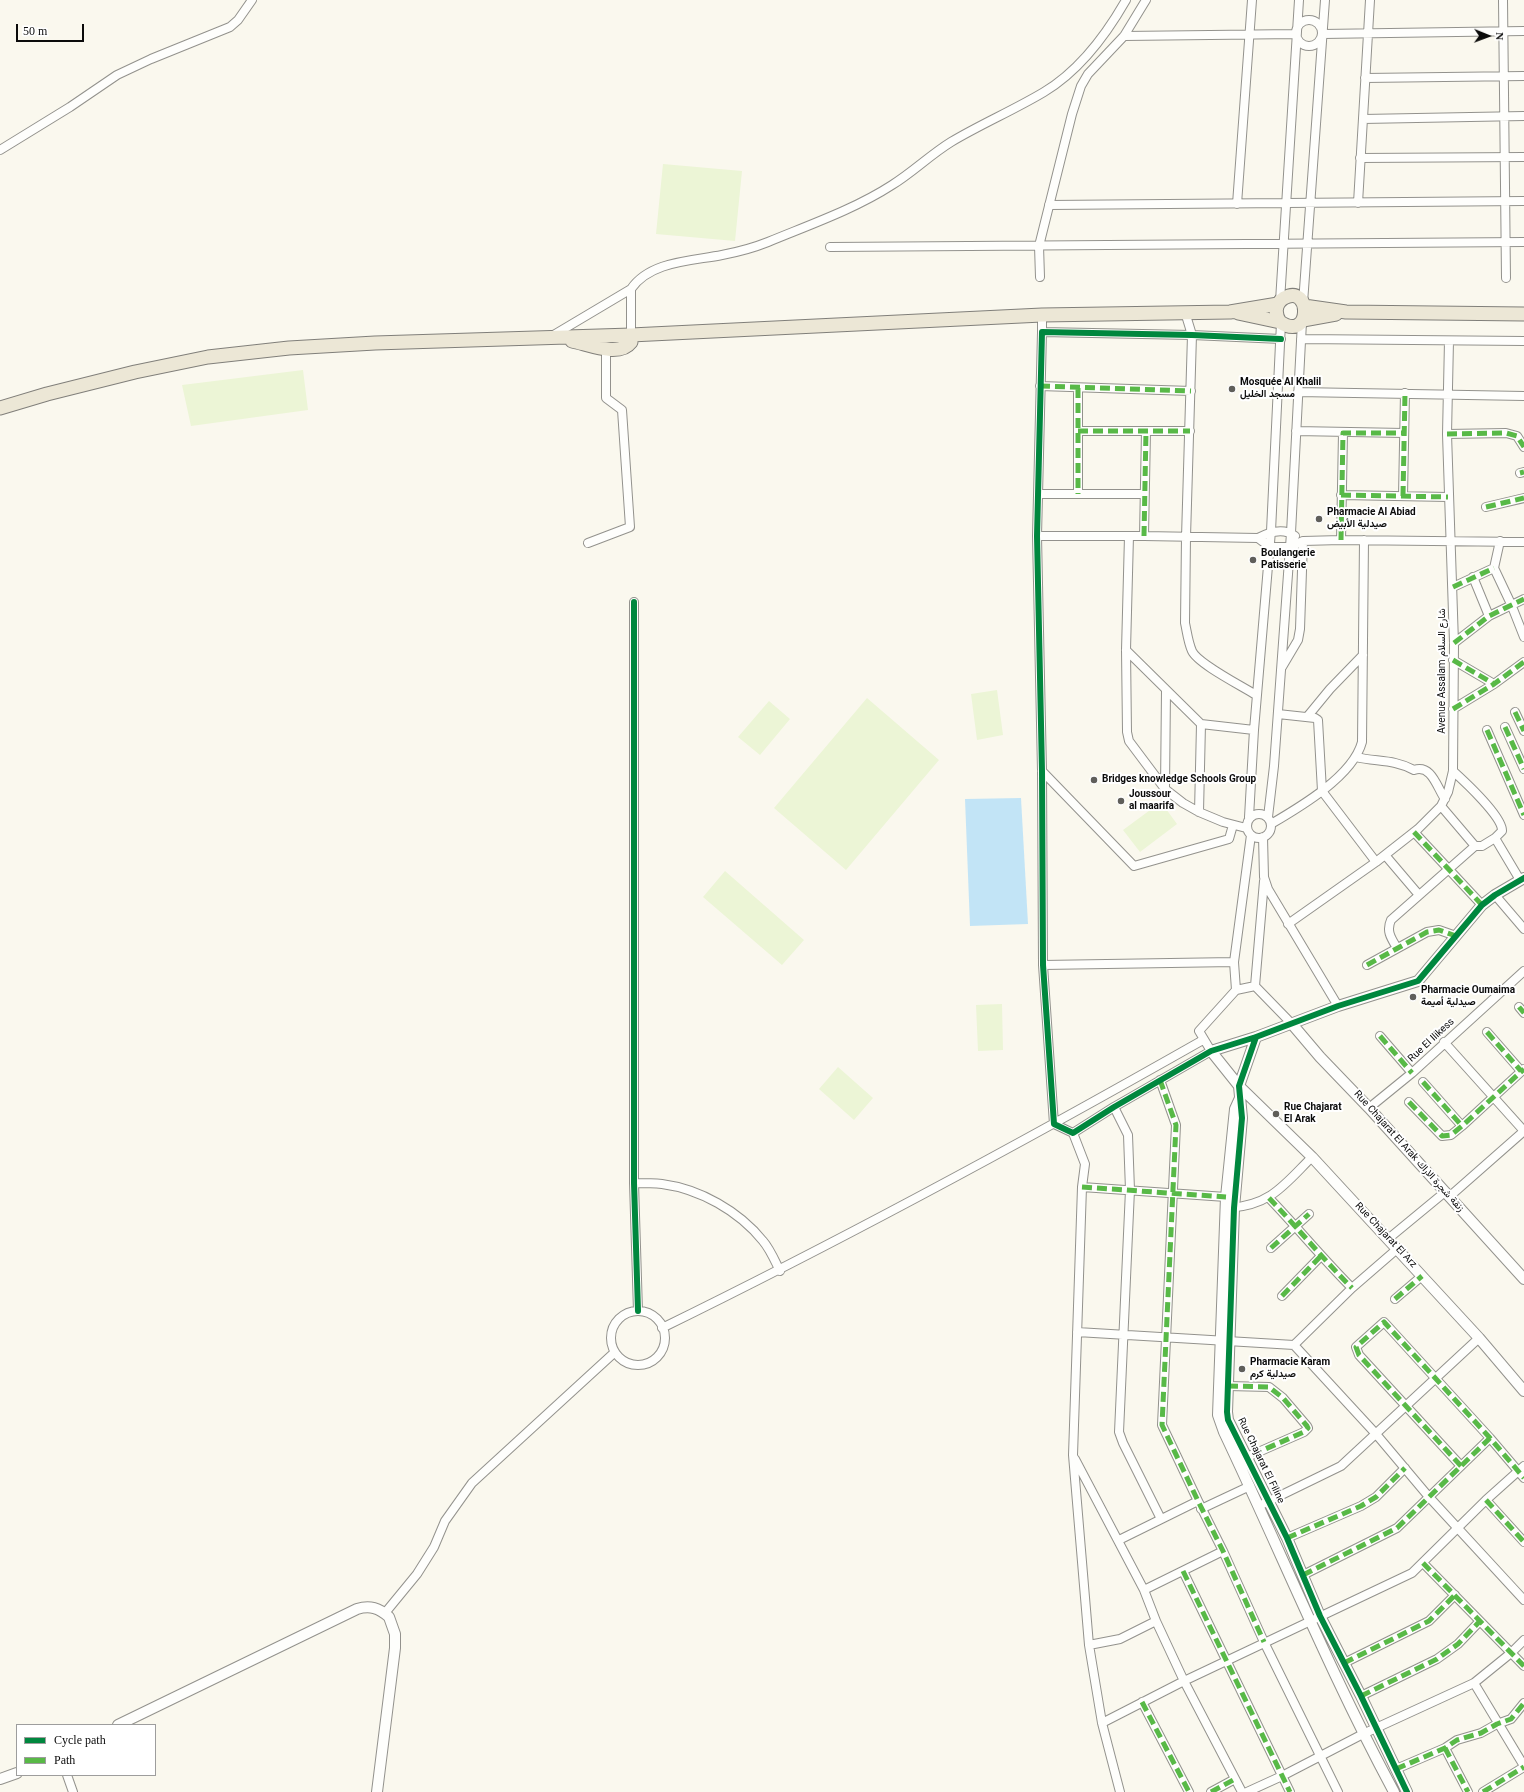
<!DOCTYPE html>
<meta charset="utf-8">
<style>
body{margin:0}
#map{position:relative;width:1524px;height:1792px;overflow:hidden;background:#faf8ee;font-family:Georgia,serif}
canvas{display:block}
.legend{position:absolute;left:16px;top:1724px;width:140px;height:52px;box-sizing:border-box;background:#fff;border:1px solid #9d9d9d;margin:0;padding:5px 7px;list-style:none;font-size:12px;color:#0b0b0b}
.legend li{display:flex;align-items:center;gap:8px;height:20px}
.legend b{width:20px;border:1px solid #9d9d9d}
.north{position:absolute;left:1468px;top:16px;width:40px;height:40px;-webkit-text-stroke:3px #fff;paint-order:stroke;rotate:91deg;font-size:11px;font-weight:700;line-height:16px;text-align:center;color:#0b0b0b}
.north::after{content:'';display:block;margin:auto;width:14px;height:18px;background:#0b0b0b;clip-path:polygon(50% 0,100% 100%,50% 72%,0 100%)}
.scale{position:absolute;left:16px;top:24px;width:68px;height:18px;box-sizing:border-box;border:2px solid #0b0b0b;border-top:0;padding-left:5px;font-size:12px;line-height:14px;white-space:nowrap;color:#0b0b0b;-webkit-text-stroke:3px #fff;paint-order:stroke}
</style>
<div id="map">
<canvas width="1524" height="1792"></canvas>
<ul class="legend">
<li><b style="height:5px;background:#00873e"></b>Cycle path</li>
<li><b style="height:5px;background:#58b947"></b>Path</li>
</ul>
<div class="north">N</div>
<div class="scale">50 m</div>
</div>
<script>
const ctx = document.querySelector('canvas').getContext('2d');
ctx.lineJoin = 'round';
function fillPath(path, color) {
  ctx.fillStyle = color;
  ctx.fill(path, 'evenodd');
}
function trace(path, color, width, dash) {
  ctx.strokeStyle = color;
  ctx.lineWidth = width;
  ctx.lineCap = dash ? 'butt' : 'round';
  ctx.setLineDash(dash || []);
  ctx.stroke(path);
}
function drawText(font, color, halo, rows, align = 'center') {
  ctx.font = font + ' Georgia,Vazirmatn,serif';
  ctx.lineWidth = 4;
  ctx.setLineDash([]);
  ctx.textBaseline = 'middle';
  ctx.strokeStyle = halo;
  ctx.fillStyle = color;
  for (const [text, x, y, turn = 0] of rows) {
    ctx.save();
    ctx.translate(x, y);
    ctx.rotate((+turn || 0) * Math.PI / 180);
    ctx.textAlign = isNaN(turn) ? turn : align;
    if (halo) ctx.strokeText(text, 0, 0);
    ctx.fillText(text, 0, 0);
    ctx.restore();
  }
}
const pitch = new Path2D(`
 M663,164L742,171L735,241L656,234Z
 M303,370L308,410L191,426L182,385Z
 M997,690L1003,735L977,740L971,694Z
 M867,698L939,760L846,870L774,808Z
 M769,701L790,719L760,755L738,737Z
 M1161,802L1177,824L1140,852L1123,830Z
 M725,871L804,940L782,965L703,897Z
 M1002,1004L1003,1050L978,1051L976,1005Z
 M838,1067L873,1098L854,1120L819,1089Z`);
const water = new Path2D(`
 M1021,798L1028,924L970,926L965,799Z`);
const minor = new Path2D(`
 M1503,0L1506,278
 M1296 33a13 13 0 1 1 26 0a13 13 0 1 1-26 0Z
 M1323,34L1524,31
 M1124,36L1296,34
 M1365,78L1524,76
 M1363,119L1524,116
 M0,150L70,107L117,75L151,59L230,27L238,20L252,0
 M1360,158L1524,157
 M1358,203L1370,0
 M1237,204L1252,0
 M1049,205L1524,201
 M830,247L1524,242
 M1040,277L1039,246L1072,114L1081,86L1088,74L1124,36L1146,0
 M631,289V335
 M1280,301L1299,0
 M1303,303L1325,0
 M1185,312L1192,335L1186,537L1185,623C1187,632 1188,642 1192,651C1198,664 1242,686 1256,695
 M1042,315V332
 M552,336L631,289C650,261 692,261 722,255C738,252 753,248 768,242C809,225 855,209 892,185C913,172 930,155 951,142C981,124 1014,110 1044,92C1079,71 1106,35 1126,0
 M1301,339L1524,341
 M1040,386L1191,391
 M1078,388V494
 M1298,392L1524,396
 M1078,431H1190
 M1296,431L1404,433
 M1447,434L1506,433L1517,436L1524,447
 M1520,473L1524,472
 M1038,494H1144
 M1341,495L1448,497
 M1403,496L1405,393
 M1486,507L1524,498
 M1037,536H1144L1258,538C1269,532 1283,527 1295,536
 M1129,536L1126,650L1127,732L1129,741L1165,789L1183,803L1199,812L1223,822L1246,828
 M1144,536L1146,431
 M1258,538L1270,547H1290L1303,541L1341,540L1524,542
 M1341,540L1343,433
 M588,543L630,527L622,410L606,398V349
 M1494,568L1511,604L1524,637
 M1494,568L1500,541
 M1473,577L1489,616
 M1453,587L1494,568
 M634,602V1183L638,1311
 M1454,643L1489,616L1524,599
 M1126,650L1201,724L1254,730
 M1453,660L1494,684
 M1282,667L1298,640L1300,629L1303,541
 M1453,709L1494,684L1524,662
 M1515,712L1524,731
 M1278,714L1315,718L1318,720L1322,791L1376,862
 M1307,717L1330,689L1363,655
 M1505,727L1524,769
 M1487,730L1524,815
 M1356,757C1376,762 1394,759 1414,770C1432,764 1437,788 1445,799
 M1042,771L1134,866L1229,839L1233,825
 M1453,771C1464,781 1503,817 1502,831L1495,838L1520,880
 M1165,789L1166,690
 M1441,806L1475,846H1482L1495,838
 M1199,812L1201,724
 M1247 826a12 12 0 1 1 24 0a12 12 0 1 1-24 0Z
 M1249,817L1254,730L1271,531L1281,323
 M1268,817L1274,766L1291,533L1302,322
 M1271,824C1300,807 1353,776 1362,742L1364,540
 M1414,832L1482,905
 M1251,835L1234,962L1236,990L1199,1031L1211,1051L1114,1107L1073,1133L1054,1124L1043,965L1042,771L1037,536L1042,332L1192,335L1281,339
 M1263,837L1264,877L1268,889L1338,1006
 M1385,855L1419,895
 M1495,895L1524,929
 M1288,924L1376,862L1418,829L1441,806L1448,792L1453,771L1454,643L1447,434L1449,341
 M1397,948C1391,938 1386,931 1391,920L1475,846
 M1043,965L1234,962
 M1367,965L1427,932L1439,930L1456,936
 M1255,986L1264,881
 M1236,990L1255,986L1292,1024
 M1519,1007L1524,1013
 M1487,1032L1521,1071
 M1380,1036L1412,1073
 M1444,1042L1524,1131
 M1160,1080L1176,1125L1162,1425L1198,1501L1223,1551L1264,1642L1338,1792
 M1423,1082L1462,1126
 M1409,1102L1442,1136L1451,1135L1462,1126L1524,1069
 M1114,1107L1128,1135L1130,1190L1119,1432L1123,1443L1161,1519
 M1369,1108L1412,1073L1524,971
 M1073,1133L1085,1164L1082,1187L1073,1455L1089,1645L1102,1723L1120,1792
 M634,1183C643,1183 653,1183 662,1184C700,1189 739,1211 763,1241C770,1249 775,1261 780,1271
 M1082,1187L1226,1197
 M1449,1197L1524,1131
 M1269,1198C1297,1227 1323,1259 1352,1288
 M1229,1208C1271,1205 1284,1185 1312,1157
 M1388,1239L1445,1192
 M1271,1248L1309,1214
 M1282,1296L1321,1256
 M1395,1299L1422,1276
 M611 1338a27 27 0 1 1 54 0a27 27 0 1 1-54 0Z
 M662,1328C846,1238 1025,1141 1203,1040
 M1077,1332L1294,1345L1376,1434L1429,1497L1524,1600
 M1294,1345L1352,1288L1397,1249
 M1228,1386L1269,1387L1283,1398L1307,1426L1308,1428L1304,1432L1247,1457
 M1075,1459L1144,1590L1156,1621L1184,1681L1242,1792
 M1461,1466L1359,1355L1356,1347L1384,1322L1490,1438L1524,1478
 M1486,1500L1524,1542
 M1263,1504L1341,1466L1479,1338
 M1201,1509L1250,1486
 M1287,1538L1361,1506L1376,1497L1405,1468
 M1119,1540L1198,1501
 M1423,1563L1524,1666
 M1183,1571L1290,1792
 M1303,1575L1397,1528L1490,1438
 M1144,1590L1223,1551
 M385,1613L417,1574L434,1547L445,1521L472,1483L615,1352
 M1089,1645L1120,1639L1156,1621
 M1344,1663L1429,1621L1455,1595
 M1474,1683L1524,1766
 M1361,1696L1437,1659L1458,1644L1479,1622
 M1142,1702L1189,1792
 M1102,1723L1184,1681L1412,1573L1486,1500L1524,1466
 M1445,1748L1468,1792
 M1396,1769L1445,1748L1457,1740L1481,1733L1497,1724L1511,1719L1524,1703
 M67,1775L73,1792
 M1211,1792L1235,1779
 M1247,1792L1282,1776L1363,1734L1474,1683L1511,1653L1524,1640
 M1483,1792L1524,1767`);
const tertiary = new Path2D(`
 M1524,878L1495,895L1482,905L1418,981L1338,1006L1256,1037L1211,1051L1239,1086L1312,1157L1479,1338L1524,1391
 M1292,1024L1320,1057L1369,1108L1524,1279
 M1256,1037L1239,1086L1242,1118L1234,1208L1227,1412L1228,1420L1287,1538L1320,1616L1361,1696L1407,1792
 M1240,1098L1235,1109L1226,1197L1218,1415L1224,1432C1281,1552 1331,1675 1394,1792
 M118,1725L357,1609C370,1605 379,1608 389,1617L395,1634V1648L377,1792
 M0,1779L17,1773`);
const primary = new Path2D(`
 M1304,306L1346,312L1524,314
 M1238,313L1280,322C1312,343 1312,283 1284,298C1274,304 1275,315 1280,322
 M1303,320L1336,314
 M572,341C588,344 619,358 631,342V335
 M0,408L47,394L135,372L208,357L289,348L375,343L631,335L1042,315L1230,312L1278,304`);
const quiet = new Path2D(`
 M1040,386L1191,391
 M1078,388V494
 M1078,431H1190
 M1447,434L1506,433L1517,436L1524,447
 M1520,473L1524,472
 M1341,495L1448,497
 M1403,496L1405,393
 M1486,507L1524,498
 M1144,536L1146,431
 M1341,540L1343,433H1404
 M1453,587L1494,568
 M1454,643L1489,616L1524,599
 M1453,660L1494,684
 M1453,709L1494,684L1524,662
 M1515,712L1524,731
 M1505,727L1524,769
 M1487,730L1524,815
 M1414,832L1482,905
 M1367,965L1427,932L1439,930L1456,936
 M1519,1007L1524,1013
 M1487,1032L1521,1071
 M1380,1036L1412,1073
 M1160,1080L1176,1125L1162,1425L1198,1501L1223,1551L1264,1642
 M1423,1082L1462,1126
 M1409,1102L1442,1136L1451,1135L1462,1126L1524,1069
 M1082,1187L1226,1197
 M1269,1198C1297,1227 1323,1259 1352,1288
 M1271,1248L1309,1214
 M1282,1296L1321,1256
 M1395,1299L1422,1276
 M1228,1386L1269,1387L1283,1398L1307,1426L1308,1428L1304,1432L1247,1457
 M1461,1466L1359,1355L1356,1347L1384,1322L1490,1438L1524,1478
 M1486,1500L1524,1542
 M1287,1538L1361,1506L1376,1497L1405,1468
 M1423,1563L1524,1666
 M1183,1571L1290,1792
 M1303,1575L1397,1528L1490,1438
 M1344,1663L1429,1621L1455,1595
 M1361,1696L1437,1659L1458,1644L1479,1622
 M1142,1702L1189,1792
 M1445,1748L1468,1792
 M1396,1769L1445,1748L1457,1740L1481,1733L1497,1724L1511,1719L1524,1703
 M1211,1792L1235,1779
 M1483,1792L1524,1767`);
const cycleway = new Path2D(`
 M1281,339L1192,335L1042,332L1037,536L1042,771L1043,965L1054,1124L1073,1133L1114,1107L1211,1051L1256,1037L1338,1006L1418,981L1482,905L1495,895L1524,878
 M634,602V1183L638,1311
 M1256,1037L1239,1086L1242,1118L1234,1208L1227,1412L1228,1420L1287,1538L1320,1616L1361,1696L1407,1792`);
const markers = [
 [1232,389,4,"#5f5e5a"],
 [1319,519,4,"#5f5e5a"],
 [1253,560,4,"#5f5e5a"],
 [1094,780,4,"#5f5e5a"],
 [1121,801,4,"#5f5e5a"],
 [1413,997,4,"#5f5e5a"],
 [1276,1114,4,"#5f5e5a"],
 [1242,1369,4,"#5f5e5a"]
];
const poiNames = [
 ["Mosquée Al Khalil",1240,383],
 ["مسجد الخليل",1240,395],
 ["Pharmacie Al Abiad",1327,513],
 ["صيدلية الأبيض",1327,525],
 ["Boulangerie",1261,554],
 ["Patisserie",1261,566],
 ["Bridges knowledge Schools Group",1102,780],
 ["Joussour",1129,795],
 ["al maarifa",1129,807],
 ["Pharmacie Oumaima",1421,991],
 ["صيدلية أميمة",1421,1003],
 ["Rue Chajarat",1284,1108],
 ["El Arak",1284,1120],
 ["Pharmacie Karam",1250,1363],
 ["صيدلية كرم",1250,1375]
];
const streetNames = [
 ["Avenue Assalam شارع السلام",1443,671,-90],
 ["Rue El Ilikess",1432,1041,-43],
 ["Rue Chajarat El Arak زنقة شجرة الاراك",1408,1152,48],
 ["Rue Chajarat El Arz",1385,1236,47],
 ["Rue Chajarat El Filine",1260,1461,64]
];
fillPath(pitch, '#ecf5d6');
fillPath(water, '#c2e4f6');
trace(minor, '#93928d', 10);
trace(tertiary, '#93928d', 12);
trace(primary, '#807f7a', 15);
trace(minor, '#fefefc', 8);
trace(tertiary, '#fefefc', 10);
trace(primary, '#ece7d6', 13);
trace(quiet, '#58b947', 5, [10, 5]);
trace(cycleway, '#00873e', 6);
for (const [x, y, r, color] of markers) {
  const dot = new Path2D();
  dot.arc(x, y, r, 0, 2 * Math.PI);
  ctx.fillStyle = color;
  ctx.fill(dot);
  trace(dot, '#fff', 1.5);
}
drawText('bold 10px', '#0b0b0b', '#fff', poiNames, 'left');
drawText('10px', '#0b0b0b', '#fff', streetNames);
</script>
